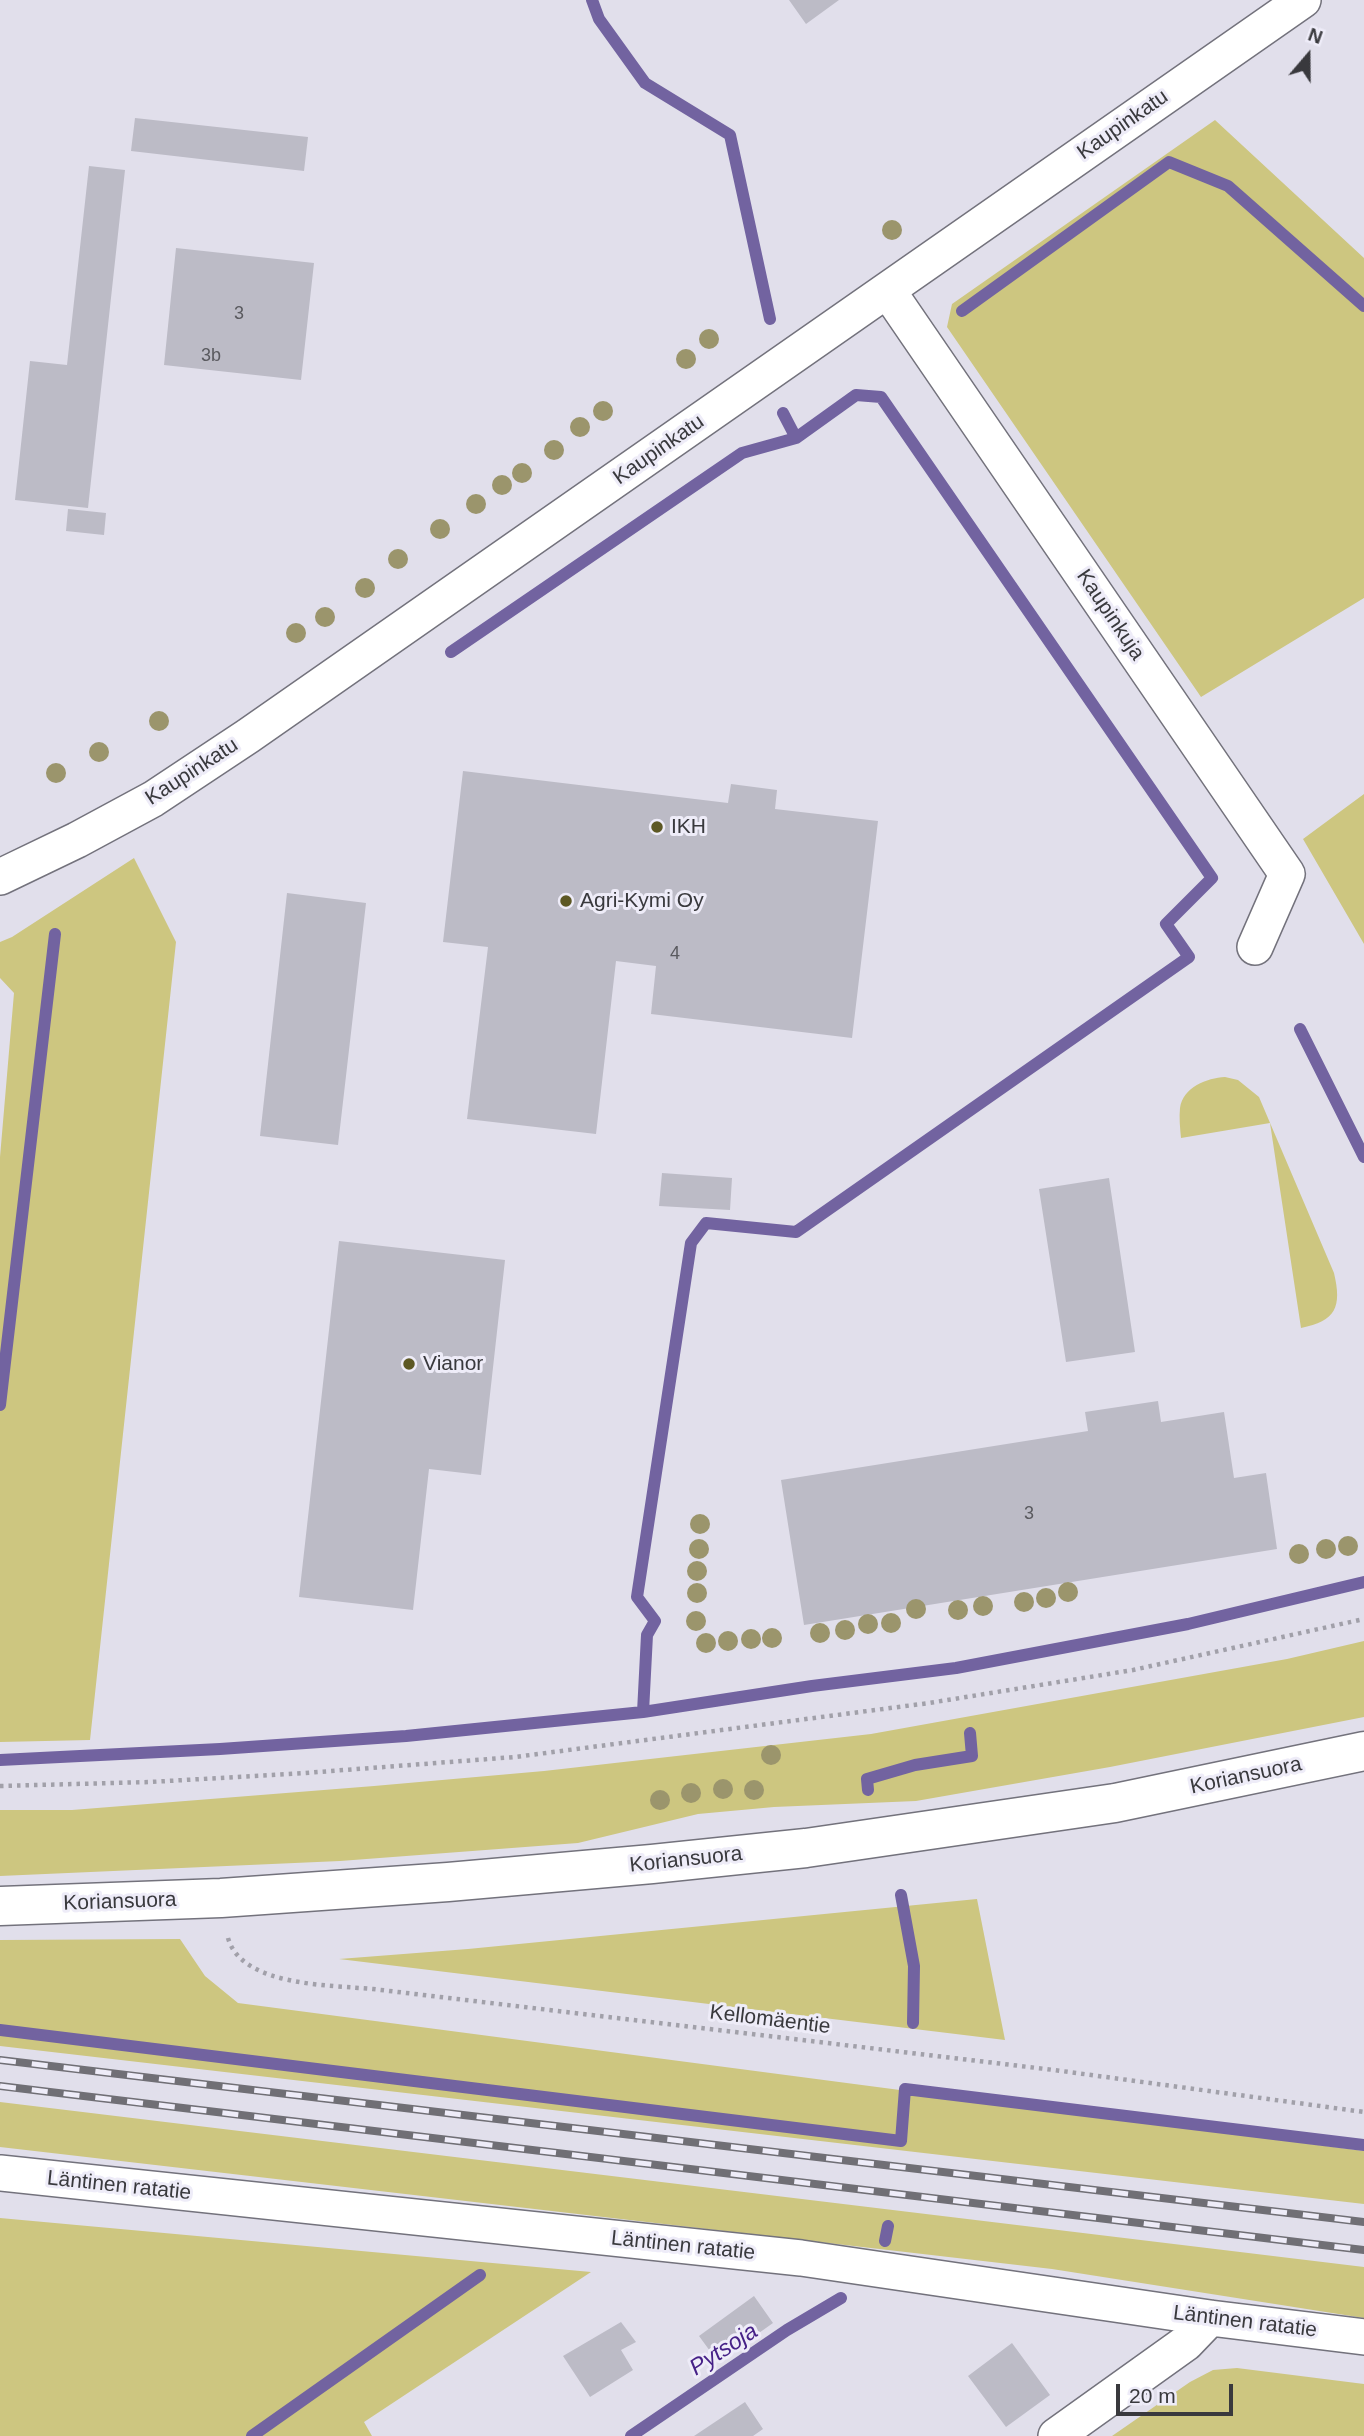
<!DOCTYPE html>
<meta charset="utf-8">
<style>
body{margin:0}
#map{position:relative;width:1364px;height:2436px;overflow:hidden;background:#e1dfeb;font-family:Arial,sans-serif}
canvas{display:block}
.north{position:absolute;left:1273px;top:21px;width:70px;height:70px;-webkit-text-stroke:5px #eeecf8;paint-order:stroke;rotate:20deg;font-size:19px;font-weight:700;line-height:28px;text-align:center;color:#39393d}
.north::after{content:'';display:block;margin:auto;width:24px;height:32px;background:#39393d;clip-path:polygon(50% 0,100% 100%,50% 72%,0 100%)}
.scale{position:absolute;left:1116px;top:2384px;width:117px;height:32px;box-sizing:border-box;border:4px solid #39393d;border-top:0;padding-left:9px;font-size:21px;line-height:24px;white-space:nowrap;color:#39393d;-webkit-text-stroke:5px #eeecf8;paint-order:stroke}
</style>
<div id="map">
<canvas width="1364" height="2436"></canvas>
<div class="north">N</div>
<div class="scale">20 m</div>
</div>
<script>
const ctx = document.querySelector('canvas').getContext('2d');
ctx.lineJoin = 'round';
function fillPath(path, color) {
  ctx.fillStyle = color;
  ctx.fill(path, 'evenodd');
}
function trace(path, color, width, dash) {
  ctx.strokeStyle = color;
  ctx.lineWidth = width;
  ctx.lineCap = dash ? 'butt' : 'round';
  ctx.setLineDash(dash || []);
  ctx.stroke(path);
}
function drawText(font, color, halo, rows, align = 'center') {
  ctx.font = font + ' Arial,sans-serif';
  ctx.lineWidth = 6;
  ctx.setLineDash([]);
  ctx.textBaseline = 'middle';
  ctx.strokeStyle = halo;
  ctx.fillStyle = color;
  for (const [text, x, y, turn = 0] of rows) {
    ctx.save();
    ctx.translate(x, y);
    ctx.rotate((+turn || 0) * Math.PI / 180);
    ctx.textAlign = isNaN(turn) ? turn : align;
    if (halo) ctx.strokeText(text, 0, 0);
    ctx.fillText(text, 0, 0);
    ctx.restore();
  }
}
const green = new Path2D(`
 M1215,120L1364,258V598L1201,697L947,327L952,304Z
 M1364,794V944L1303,839Z
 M134,858L176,942L90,1740L0,1742V1157L14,993L0,978V942L12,937Z
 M1225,1077L1238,1080L1259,1097L1334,1273C1342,1307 1336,1321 1301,1328L1270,1123L1181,1138C1180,1128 1179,1117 1180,1108C1183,1087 1207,1078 1225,1077Z
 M1364,1641V1717L1110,1767L916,1801L774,1807L698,1814L578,1843L340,1861L0,1876V1810H72L374,1786L544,1771L871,1734L1287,1659Z
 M977,1899L1005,2040L339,1959L468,1949Z
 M180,1939L205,1976L238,2003L1364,2151V2204L0,2046V1940Z
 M0,2102L1364,2267V2318L1052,2269L0,2147Z
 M0,2218L591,2272L364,2422L372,2436H0Z
 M1237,2368L1364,2384V2436H1112L1190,2382L1213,2370Z`);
const stream = new Path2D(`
 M592,0L599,19L645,83L730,135L770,319
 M962,311L1169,162L1228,186L1364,306
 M783,413L796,438
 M451,652L742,453L796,438L856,395L881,397L1212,878L1166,924L1189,957L796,1232L706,1223L691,1243L637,1597L655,1621L647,1635L643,1712L812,1686L956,1668L1188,1624L1364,1582
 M1300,1029L1364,1157
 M0,1405L55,934
 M0,1760L220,1749L406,1736L643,1712
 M868,1790L867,1779L915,1765L972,1756L970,1733
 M901,1895L914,1966L913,2023
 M0,2030L901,2141L905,2089L1364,2145
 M885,2241L888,2226
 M252,2436L480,2275
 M631,2436L787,2330L841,2298`);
const building = new Path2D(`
 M789,0H839L806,24Z
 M135,118L308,137L304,171L131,151Z
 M89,166L125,170L88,508L15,500L30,361L67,365Z
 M176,248L314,263L301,380L164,365Z
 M68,509L106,513L104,535L66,531Z
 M463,771L728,803L731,784L777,790L775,809L878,821L852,1038L651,1014L656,966L616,961L596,1134L467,1119L488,947L443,942Z
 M287,893L366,903L338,1145L260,1136Z
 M662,1173L732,1178L730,1210L659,1206Z
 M1109,1178L1135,1352L1066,1362L1039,1189Z
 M339,1241L505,1260L481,1475L429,1469L413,1610L299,1597Z
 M1158,1401L1161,1422L1224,1412L1234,1478L1266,1473L1277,1549L804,1625L781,1480L1088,1431L1085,1412Z
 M754,2296L773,2323L718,2362L699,2336Z
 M621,2322L636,2342L621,2350L633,2370L590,2397L563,2356Z
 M1012,2343L1050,2395L1006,2427L968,2376Z
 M745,2402L763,2429L753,2436H694Z`);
const path = new Path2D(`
 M0,1786L150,1782L305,1773L515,1757L929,1703L1133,1670L1364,1619
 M228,1938C242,1987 332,1985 373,1989L1054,2070L1364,2112`);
const street = new Path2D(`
 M888,291L1287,874L1255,947
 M0,877L77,840L153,799L248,736L1303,0
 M0,2173L801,2258L1210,2318L1364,2337
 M1056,2436L1186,2343L1210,2318`);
const secondary = new Path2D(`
 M0,1906L221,1898L448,1882L652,1864L806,1848L1115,1803L1364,1751`);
const rail = new Path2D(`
 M0,2060L1364,2222
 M0,2086L1364,2250`);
const trees = [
 [892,230],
 [709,339],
 [686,359],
 [603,411],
 [580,427],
 [554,450],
 [522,473],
 [502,485],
 [476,504],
 [440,529],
 [398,559],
 [365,588],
 [325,617],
 [296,633],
 [159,721],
 [99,752],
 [56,773],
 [700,1524],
 [1348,1546],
 [699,1549],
 [1326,1549],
 [1299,1554],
 [697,1571],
 [1068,1592],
 [697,1593],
 [1046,1598],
 [1024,1602],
 [983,1606],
 [916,1609],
 [958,1610],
 [696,1621],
 [891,1623],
 [868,1624],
 [845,1630],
 [820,1633],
 [772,1638],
 [751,1639],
 [728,1641],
 [706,1643],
 [771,1755],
 [723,1789],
 [754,1790],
 [691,1793],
 [660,1800]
];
const markers = [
 [657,827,7,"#5d5824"],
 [566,901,7,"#5d5824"],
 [409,1364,7,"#5d5824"]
];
const numberNames = [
 ["3",239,314],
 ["3b",211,356],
 ["4",675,954],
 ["3",1029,1514]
];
const streetNames = [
 ["Kaupinkatu",1123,125,-35],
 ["Kaupinkatu",659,450,-35],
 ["Kaupinkuja",1110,615,56],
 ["Kaupinkatu",192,772,-33],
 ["Koriansuora",1246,1776,-12],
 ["Koriansuora",686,1860,-6],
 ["Koriansuora",120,1902,-2],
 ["Kellomäentie",770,2020,7],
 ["Läntinen ratatie",119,2186,6],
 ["Läntinen ratatie",683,2246,6],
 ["Läntinen ratatie",1245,2322,7]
];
const poiNames = [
 ["IKH",671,827],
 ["Agri-Kymi Oy",580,901],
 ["Vianor",423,1364]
];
const waterNames = [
 ["Pytsoja",724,2350,-33]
];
fillPath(green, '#cdc680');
trace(stream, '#7263a0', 12);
fillPath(building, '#bcbbc6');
trace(street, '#73727c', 38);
trace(secondary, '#73727c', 41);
trace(path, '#a1a0a9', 4.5, [3.5, 5]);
trace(street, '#fff', 35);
trace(secondary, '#fff', 38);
trace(rail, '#706f75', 8);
trace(rail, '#eeecf8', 5, [16]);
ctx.fillStyle = '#9b956c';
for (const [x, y] of trees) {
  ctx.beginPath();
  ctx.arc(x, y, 10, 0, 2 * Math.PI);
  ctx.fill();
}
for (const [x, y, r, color] of markers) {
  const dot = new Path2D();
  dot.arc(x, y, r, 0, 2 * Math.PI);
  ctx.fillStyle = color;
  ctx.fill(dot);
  trace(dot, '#eeecf8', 2.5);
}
drawText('18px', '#5a5a5f', null, numberNames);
drawText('21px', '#39393d', '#eeecf8', streetNames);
drawText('21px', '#39393d', '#eeecf8', poiNames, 'left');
drawText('italic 23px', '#462187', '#eeecf8', waterNames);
</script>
